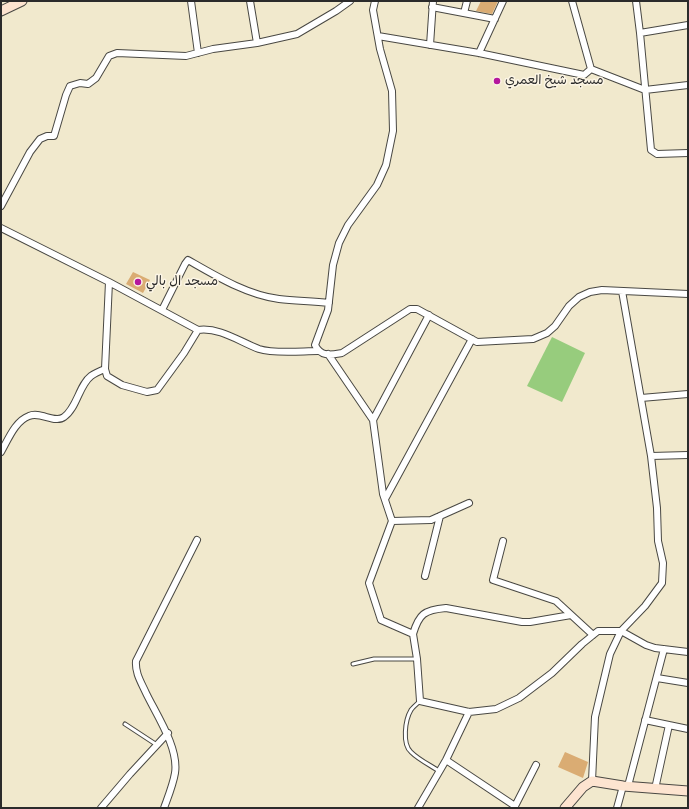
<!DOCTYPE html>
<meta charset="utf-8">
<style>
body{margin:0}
#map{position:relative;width:689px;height:809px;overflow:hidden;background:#f1e9cd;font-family:Sriracha,sans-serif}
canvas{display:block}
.frame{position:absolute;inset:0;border:2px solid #2b2b2b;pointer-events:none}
</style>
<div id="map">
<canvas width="689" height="809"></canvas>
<div class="frame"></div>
</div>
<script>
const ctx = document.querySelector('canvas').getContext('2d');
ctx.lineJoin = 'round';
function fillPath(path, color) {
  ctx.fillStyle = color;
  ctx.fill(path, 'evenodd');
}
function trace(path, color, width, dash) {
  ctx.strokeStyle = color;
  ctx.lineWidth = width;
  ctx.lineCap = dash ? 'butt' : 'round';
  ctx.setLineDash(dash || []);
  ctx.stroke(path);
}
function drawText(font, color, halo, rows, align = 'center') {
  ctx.font = font + ' Sriracha,"Playpen Sans Arabic",sans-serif';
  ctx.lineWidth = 3;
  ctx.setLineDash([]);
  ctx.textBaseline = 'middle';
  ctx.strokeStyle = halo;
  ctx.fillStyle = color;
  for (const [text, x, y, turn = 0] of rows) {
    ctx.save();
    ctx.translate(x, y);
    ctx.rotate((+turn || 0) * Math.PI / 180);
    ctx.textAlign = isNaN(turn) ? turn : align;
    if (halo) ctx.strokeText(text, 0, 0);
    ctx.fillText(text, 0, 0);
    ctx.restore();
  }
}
const green = new Path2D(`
 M552,337L585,353L562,402L527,386Z`);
const building = new Path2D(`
 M481,1H498L492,14L476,11Z
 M133,272L150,280L143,293L126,284Z
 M565,752L588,762L583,778L558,767Z`);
const lane = new Path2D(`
 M353,664L374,659H417
 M420,701C417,704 413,707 411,710C405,720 402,744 411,752C419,760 430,765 439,771
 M125,724L157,745`);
const street = new Path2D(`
 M191,1L198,53
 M250,1L257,43
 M375,1L373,10L380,49L392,91L393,131L386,165L377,185L348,225L339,243L333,265L328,310L315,345C321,357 330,355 342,353L410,309H417L477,342L533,339L547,333L555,326L569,306L579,297L590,292L602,290L688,294
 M636,1L640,33L688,25
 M432,7L495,19
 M464,13L467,1
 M640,33L651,150L657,154L688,153
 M378,36L479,53L584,75L591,69L572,1
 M430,45L433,1
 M479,53L503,1
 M591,69L645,90L688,85
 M1,206L30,152L40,139L47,136H54L66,95L70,86L80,83L88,84L96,78L109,56L117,53L186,56L213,49L257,43L297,34L336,11L350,1
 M1,228L109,282L105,369L107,376L122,385L147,392L157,390L184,353L198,330C220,327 240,342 259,349C274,354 302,351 318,351
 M109,282L198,330
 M162,310L185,264L188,260C216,276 247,295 279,299C296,301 313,301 329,303
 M328,354L373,420L383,494L392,521L369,583L381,620L413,634L417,659L420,701L469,712L496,709L519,698L552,673L582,644L598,631H621L646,645L655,648L688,652
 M641,398L688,394
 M373,420L429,315
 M1,452C8,440 15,421 29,416C40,411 55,424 64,417C77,408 79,385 91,376C95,373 100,371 105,369
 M651,456L688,455
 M385,499L472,339
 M392,521L431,520L469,503
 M503,541L493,580L556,601L593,635
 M425,576L440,516
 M413,634C419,614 424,610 446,608L522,622H530L571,615
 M657,678L688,683
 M645,720L688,729
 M446,760L515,806
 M592,781L595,717L610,654L621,631L645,606L662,583L663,563L658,541L657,508L651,456L622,291
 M628,786L664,649
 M655,789L669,725
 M101,808L130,774L168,733
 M164,808C168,797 173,785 175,773C179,748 156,714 146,693C141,682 135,673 136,661L197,540
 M418,808L446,760L469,712
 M514,808L536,765
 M617,808L623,786`);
const secondary = new Path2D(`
 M1,11L22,1
 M565,808L583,787L592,781L623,786L688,791`);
const markers = [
 [497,81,4,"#b5179e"],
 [138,282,4,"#b5179e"]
];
const poiNames = [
 ["مسجد شيخ العمري",505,81],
 ["مسجد ال بالي",146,282]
];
fillPath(green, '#97cc7d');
fillPath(building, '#daac73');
trace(lane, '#494843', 5);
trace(street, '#494843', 8);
trace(secondary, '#494843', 11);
trace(lane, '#fff', 3);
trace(street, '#fff', 6);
trace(secondary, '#fde4d0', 9);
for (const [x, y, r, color] of markers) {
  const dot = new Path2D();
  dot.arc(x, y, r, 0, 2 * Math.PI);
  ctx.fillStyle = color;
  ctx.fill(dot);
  trace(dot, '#fcf5e5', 1.5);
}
drawText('13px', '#2b2b2b', '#fcf5e5', poiNames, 'left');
</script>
